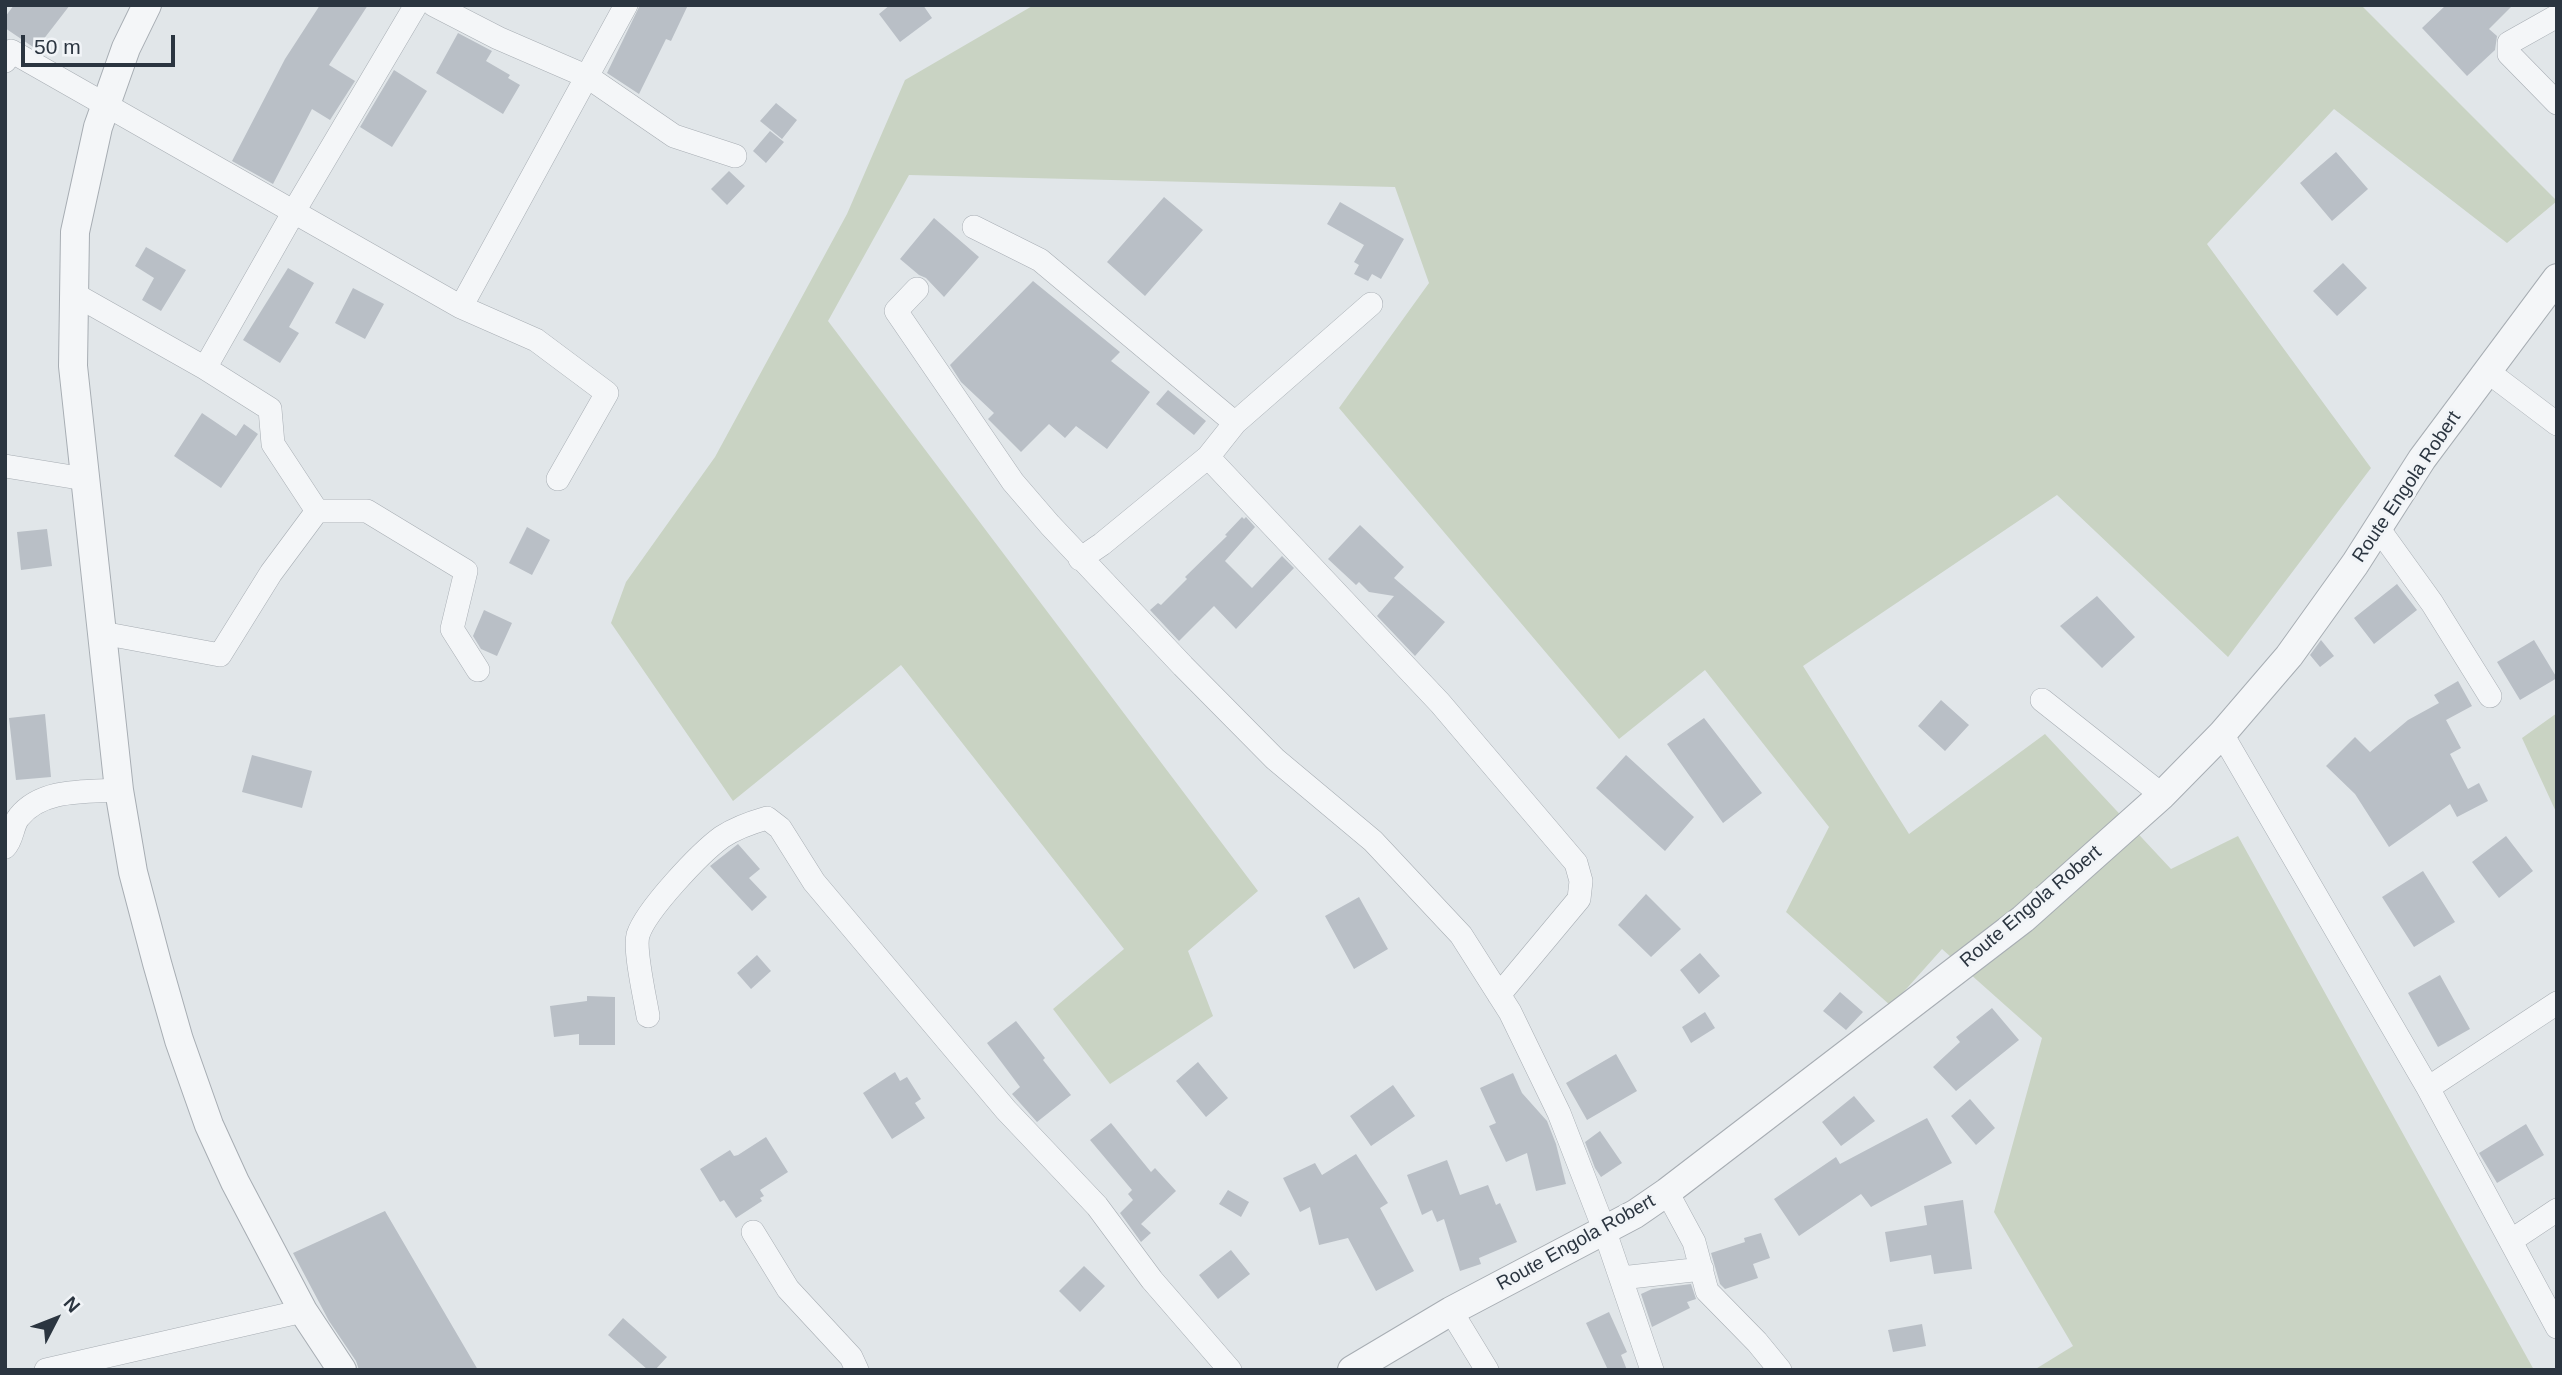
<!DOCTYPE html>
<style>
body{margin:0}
#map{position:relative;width:2562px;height:1375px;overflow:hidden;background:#e1e6e9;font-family:Helvetica,sans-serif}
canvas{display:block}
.frame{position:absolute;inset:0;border:7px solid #2b3540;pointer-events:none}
.north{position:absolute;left:21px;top:1284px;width:70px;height:70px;-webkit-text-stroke:5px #f1f4f7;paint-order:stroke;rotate:48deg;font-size:19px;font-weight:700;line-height:28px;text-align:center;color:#2b3540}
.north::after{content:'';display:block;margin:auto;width:24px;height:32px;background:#2b3540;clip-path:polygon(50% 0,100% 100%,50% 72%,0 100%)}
.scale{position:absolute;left:21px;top:35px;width:154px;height:32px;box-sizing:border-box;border:4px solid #2b3540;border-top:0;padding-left:9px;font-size:21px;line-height:24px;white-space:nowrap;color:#2b3540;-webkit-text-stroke:5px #f1f4f7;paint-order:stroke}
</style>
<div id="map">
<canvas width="2562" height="1375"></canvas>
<div class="frame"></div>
<div class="north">N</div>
<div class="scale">50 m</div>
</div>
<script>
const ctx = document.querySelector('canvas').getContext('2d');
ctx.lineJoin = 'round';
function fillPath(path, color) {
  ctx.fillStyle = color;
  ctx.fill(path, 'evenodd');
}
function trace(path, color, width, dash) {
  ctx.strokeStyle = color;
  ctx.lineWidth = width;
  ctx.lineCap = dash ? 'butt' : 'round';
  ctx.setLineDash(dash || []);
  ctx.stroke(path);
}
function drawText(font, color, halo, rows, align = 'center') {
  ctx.font = font + ' Helvetica,sans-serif';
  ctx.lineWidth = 6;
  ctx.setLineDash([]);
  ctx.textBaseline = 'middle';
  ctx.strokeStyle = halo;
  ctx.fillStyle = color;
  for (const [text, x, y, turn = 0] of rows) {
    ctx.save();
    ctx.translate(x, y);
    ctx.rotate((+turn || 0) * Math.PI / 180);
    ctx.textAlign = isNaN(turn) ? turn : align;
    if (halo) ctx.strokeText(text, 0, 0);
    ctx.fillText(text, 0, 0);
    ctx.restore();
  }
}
const green = new Path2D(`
 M1034,5H2361L2557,201L2507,243L2334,109L2207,244L2371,468L2228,657L2057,495L1803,666L1909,834L2045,734L2171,869L2238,836L2534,1370H2034L2073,1346L1994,1212L2042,1038L1942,949L1891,1006L1786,912L1829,827L1705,670L1619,739L1339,408L1429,283L1395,187L909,175L828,321L1258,891L1188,951L1213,1016L1110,1084L1053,1009L1124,949L901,665L733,801L611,623L626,582L715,457L847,214L905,80Z
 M2557,713V814L2522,738Z`);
const building = new Path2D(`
 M14,5H70L36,49L5,28V17Z
 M320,5H368L329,65L355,81L330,120L312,109L273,184L232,161L285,59Z
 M640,5H688L671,41L666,39L639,94L607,73Z
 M890,5H923L932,18L900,42L879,14Z
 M2446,5H2513L2489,29L2497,36L2495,50L2467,76L2422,28Z
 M458,33L492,51L486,61L510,75L508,78L520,85L503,114L436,73Z
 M394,70L427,91L392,147L360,127Z
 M776,103L797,120L782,139L760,121Z
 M770,131L784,142L766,163L753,151Z
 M2336,152L2368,189L2332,221L2300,183Z
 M729,171L745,186L727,205L711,189Z
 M1164,197L1203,230L1145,296L1107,262Z
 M1340,202L1404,239L1381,279L1372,274L1368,281L1354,274L1359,265L1354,262L1364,245L1327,224Z
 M934,218L979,257L944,297L926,278L919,275L900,259Z
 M146,247L186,270L161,311L142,300L154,278L135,266Z
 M2343,263L2367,288L2337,316L2313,291Z
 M288,268L314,283L289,327L299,333L280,363L243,340Z
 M1033,281L1120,352L1111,361L1150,392L1107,449L1076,426L1065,438L1049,424L1021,452L988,419L994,413L961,382L950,365Z
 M353,288L384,304L365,339L335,323Z
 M1168,390L1206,421L1194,435L1156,404Z
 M202,413L236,436L244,424L258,434L221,488L174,456Z
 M1242,517L1244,519L1246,517L1255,527L1225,561L1252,588L1282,556L1294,568L1236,629L1214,606L1179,641L1150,610L1158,603L1161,605L1187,579L1185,577L1227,536L1225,535Z
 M1360,525L1404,567L1394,578L1445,622L1415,656L1377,616L1394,596L1369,592L1359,582L1356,585L1328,559Z
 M527,527L550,540L532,575L509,563Z
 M47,529L52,566L21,570L17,532Z
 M2397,584L2417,610L2374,644L2354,618Z
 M2097,596L2135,637L2102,668L2060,626Z
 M484,610L512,623L497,656L481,649L473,636Z
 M2321,640L2334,656L2320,667L2310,655Z
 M2534,640L2557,678L2520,700L2497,662Z
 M2458,681L2472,706L2446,720L2461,748L2450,754L2468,789L2479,783L2488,801L2457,817L2450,804L2389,847L2355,794L2326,766L2355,737L2370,752L2408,720L2439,703L2434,695Z
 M1941,700L1969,725L1945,751L1918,726Z
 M45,714L51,777L16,780L9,718Z
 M1704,718L1762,793L1723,823L1667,744Z
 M252,755L312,771L302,808L242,792Z
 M1626,755L1694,817L1665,851L1596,788Z
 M2506,836L2533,871L2499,898L2472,862Z
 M738,844L760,869L749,878L767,897L752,911L710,866Z
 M2423,871L2455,922L2414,947L2382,897Z
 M1646,894L1681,929L1651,957L1618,925Z
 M1359,897L1388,949L1354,969L1325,916Z
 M1700,953L1720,976L1699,994L1680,970Z
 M757,955L771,971L751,989L737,973Z
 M2440,975L2470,1029L2438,1047L2408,993Z
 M1840,992L1863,1012L1846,1030L1823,1011Z
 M587,996L615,997V1045H579V1034L554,1037L550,1006L587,1001Z
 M1992,1008L2019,1040L1956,1091L1933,1067L1960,1042L1956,1037Z
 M1705,1012L1715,1028L1691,1043L1682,1027Z
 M1016,1021L1045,1058L1043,1060L1071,1095L1037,1122L1012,1094L1020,1087L987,1043Z
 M1616,1054L1637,1091L1587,1120L1566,1083Z
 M1198,1062L1228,1098L1206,1117L1176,1081Z
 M895,1072L900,1081L907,1077L921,1099L915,1103L925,1118L892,1139L863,1093Z
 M1513,1073L1522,1093L1547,1121L1556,1144L1566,1184L1536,1191L1527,1153L1506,1162L1489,1126L1496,1123L1480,1088Z
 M1393,1085L1415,1116L1371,1146L1350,1116Z
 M1854,1096L1875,1121L1841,1146L1822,1122Z
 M1970,1099L1995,1128L1976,1145L1951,1116Z
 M1927,1118L1952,1163L1871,1207L1861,1194L1799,1236L1774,1199L1836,1157L1840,1164Z
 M1111,1123L1151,1172L1155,1168L1176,1191L1141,1224L1151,1233L1141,1242L1120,1213L1133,1200L1128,1194L1132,1190L1090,1140Z
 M2526,1124L2544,1155L2497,1183L2479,1153Z
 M1600,1131L1622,1163L1601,1177L1595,1168L1585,1142Z
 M766,1137L788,1172L760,1190L764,1196L760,1198L762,1201L736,1218L724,1200L720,1202L700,1169L730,1150L734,1156L738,1155Z
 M1356,1154L1388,1203L1380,1208L1414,1271L1376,1291L1348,1238L1319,1245L1310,1207L1300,1212L1283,1178L1315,1163L1322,1175Z
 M1447,1160L1460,1195L1488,1185L1496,1205L1500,1203L1517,1242L1479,1258L1481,1264L1460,1271L1444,1219L1437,1222L1432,1210L1422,1215L1407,1175Z
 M1228,1190L1249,1202L1241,1217L1219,1204Z
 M1963,1200L1972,1269L1934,1274L1931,1255L1890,1262L1885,1232L1927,1225L1924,1206Z
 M385,1211L478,1370H359L356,1361L329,1321L293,1253Z
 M1761,1233L1770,1258L1753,1264L1758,1278L1725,1289L1720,1284L1711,1253L1745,1242L1744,1238Z
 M1231,1250L1250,1274L1218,1299L1199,1275Z
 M1084,1266L1105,1286L1080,1312L1059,1291Z
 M1691,1284L1696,1299L1687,1302L1690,1308L1652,1327L1641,1294L1652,1289Z
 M1609,1312L1627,1352L1621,1355L1627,1370H1608L1586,1323Z
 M623,1318L667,1357L655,1370H648L608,1335Z
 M1922,1324L1926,1346L1893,1352L1888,1330Z`);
const minor = new Path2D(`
 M434,5L498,38L588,77L674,136L735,156
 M2557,16L2509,43V54L2557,103
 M5,61L11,51L461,307L536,340L607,393L558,479
 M974,227L1040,260L1235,423
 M917,289L896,311L1013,482L1050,525L1183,666L1275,759L1373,841L1461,935L1510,1012L1559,1113L1604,1229L1652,1370
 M74,294L205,368L270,409L273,444L317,511
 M461,307L626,5
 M205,368L300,201L416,5
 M2487,371L2557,424
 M1208,457L1440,703L1576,863L1581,881L1579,899L1499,995
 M5,466L85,479
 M2378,528L2432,603L2490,696
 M1080,559L1102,544L1208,457L1235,423L1371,304
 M102,633L220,655L271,573L317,511H367L466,571L452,629L478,670
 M2042,700L2162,795
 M2222,734L2428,1088L2557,1327
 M5,847C13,839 12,825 19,817C42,788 86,792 119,790
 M648,1016C645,998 634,950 638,935C646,910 700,853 722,837C734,829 753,822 767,818L780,828L814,882L1006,1110L1097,1206L1152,1280L1230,1370
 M2428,1088L2557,1003
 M1667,1192L1694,1242L1707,1291L1757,1342L1780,1370
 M753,1232L788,1289L851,1357L857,1370
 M2512,1240L2557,1210
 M1621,1278L1702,1269
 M1451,1311L1487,1370
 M46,1370L303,1311`);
const tertiary = new Path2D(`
 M147,5L126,48L98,127L75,232L73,366L119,790L133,872L157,963L179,1040L209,1125L235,1182L303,1311L342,1370
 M1352,1370L1451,1311L1635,1214L1667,1192L2023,919L2162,795L2222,734L2289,656L2355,564L2422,459L2557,278`);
const streetNames = [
 ["Route Engola Robert",2407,487,-56],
 ["Route Engola Robert",2031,907,-40],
 ["Route Engola Robert",1576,1243,-29]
];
fillPath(green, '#c9d3c3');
fillPath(building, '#b9bfc6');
trace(minor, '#a7adb3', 24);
trace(tertiary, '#a7adb3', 30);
trace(minor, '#f4f6f8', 23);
trace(tertiary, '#f4f6f8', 28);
drawText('19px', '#2b3540', '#f1f4f7', streetNames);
</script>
